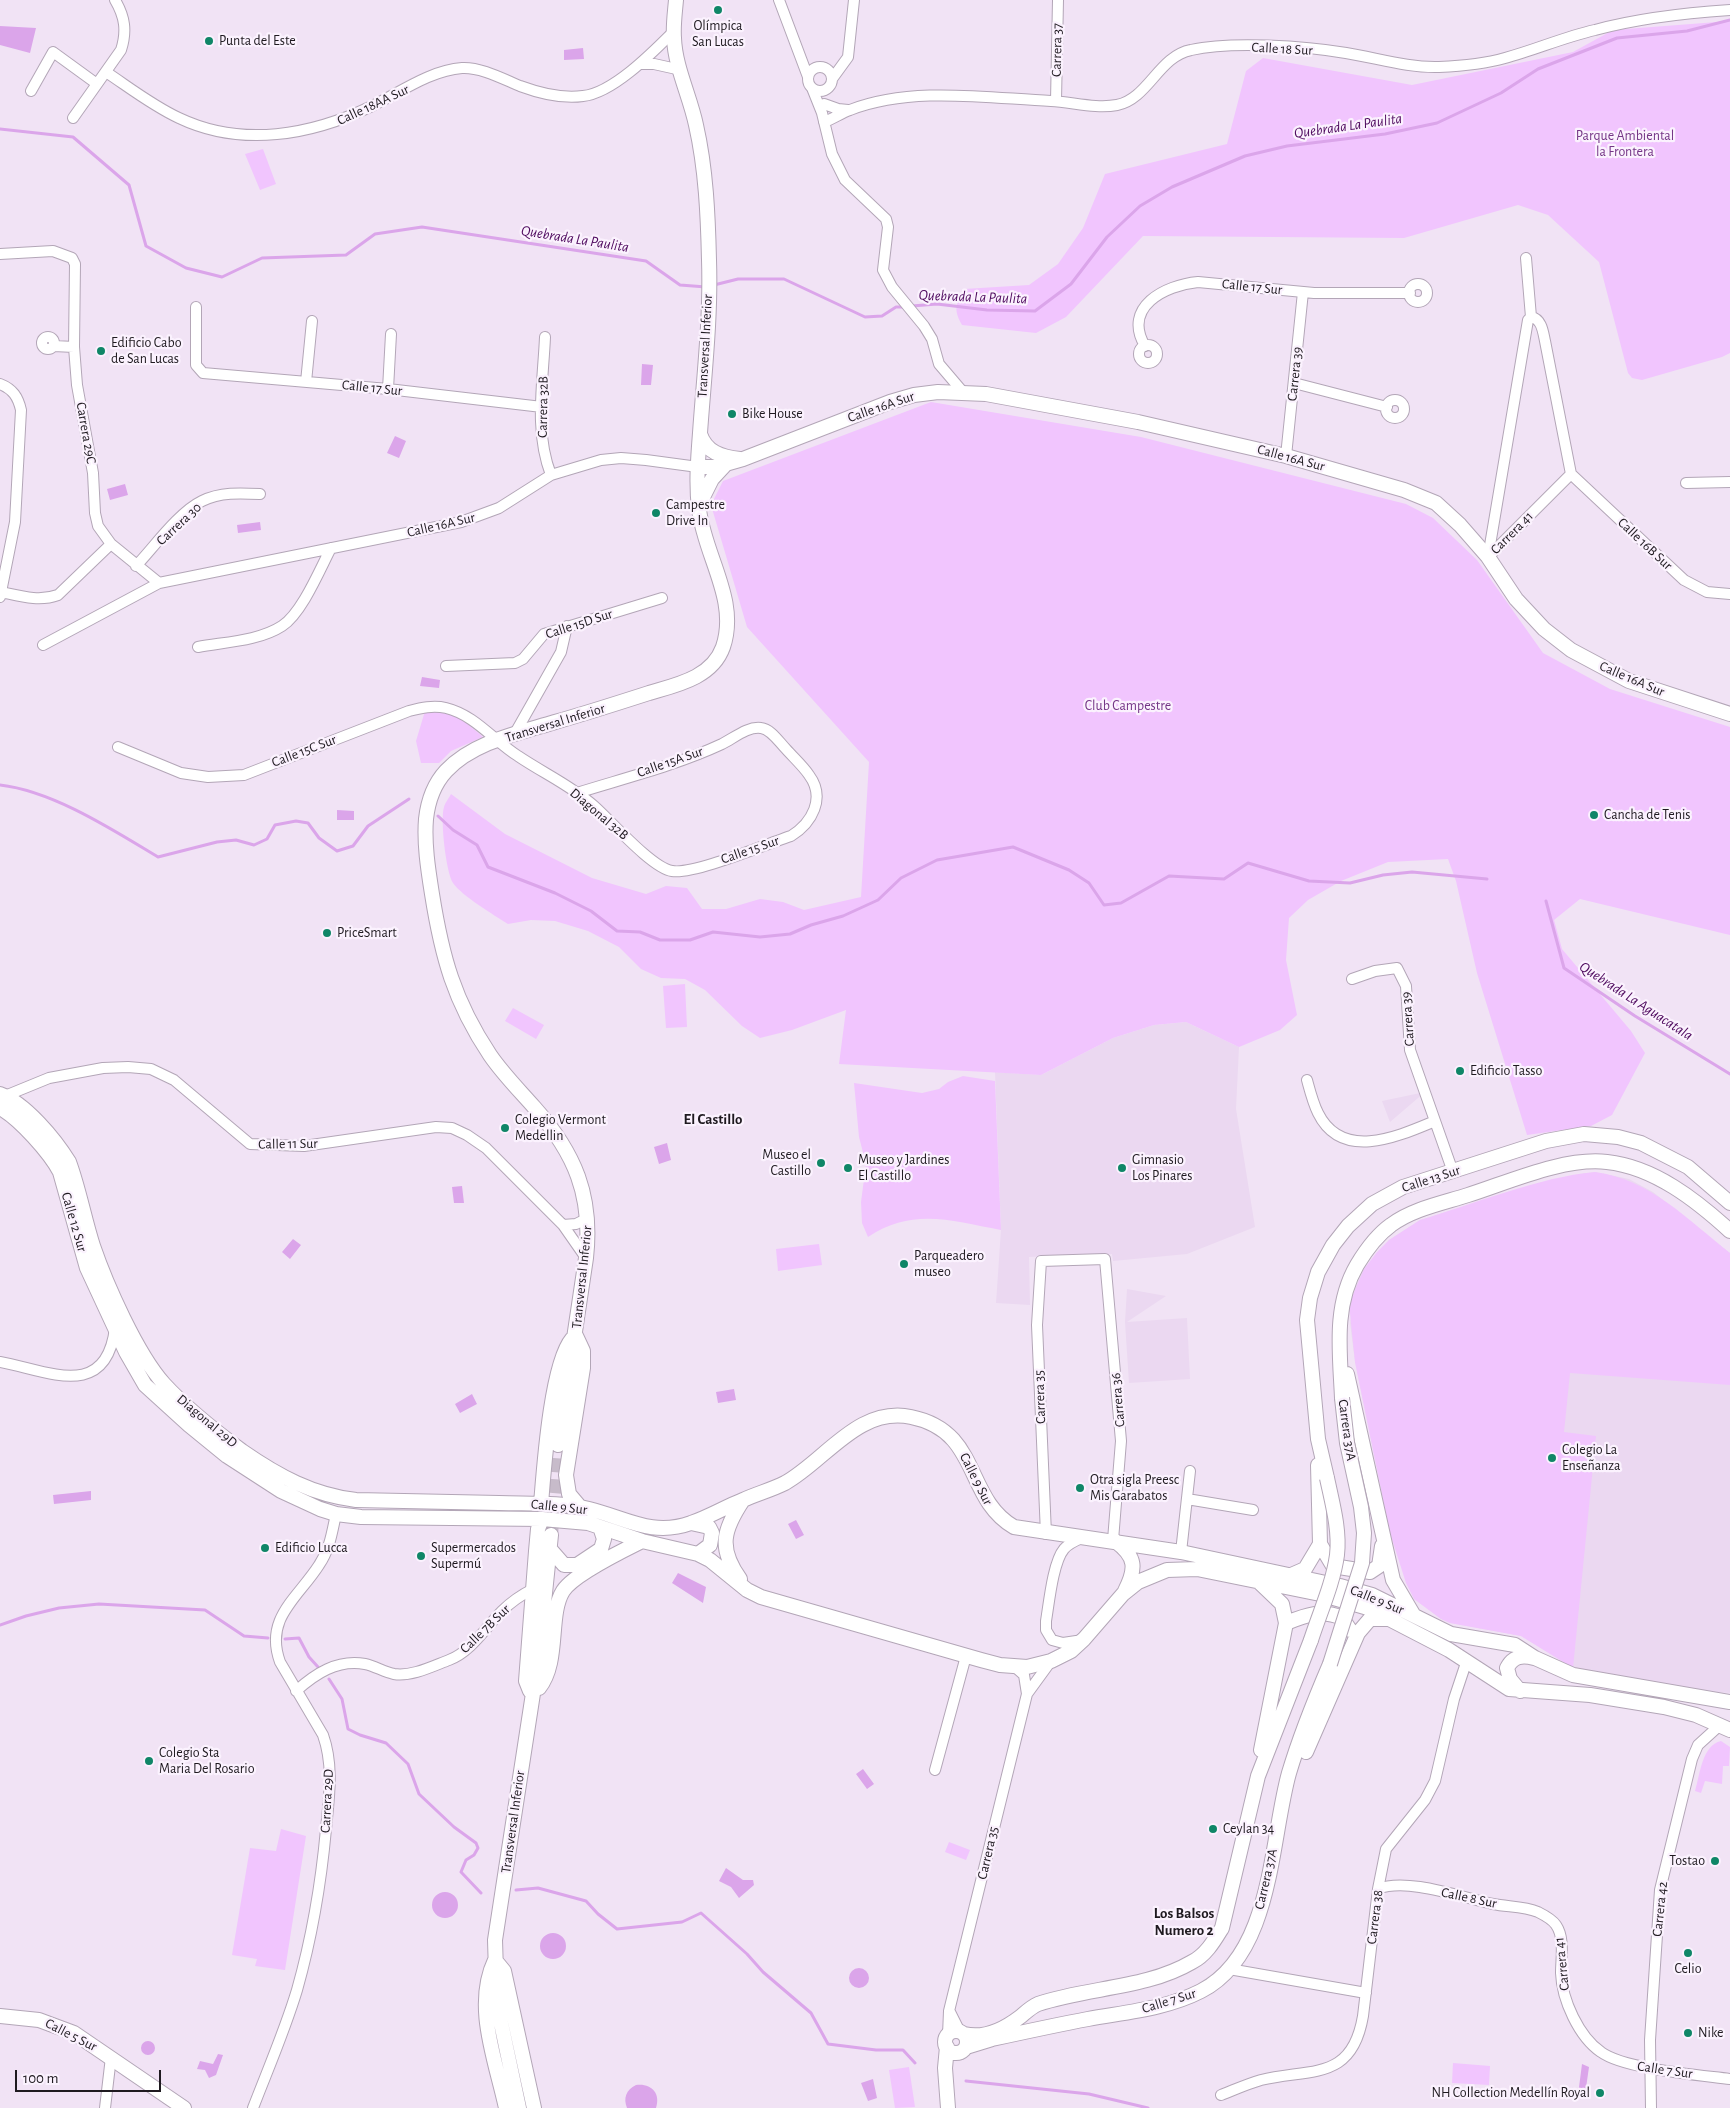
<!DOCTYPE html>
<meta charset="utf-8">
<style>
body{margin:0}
#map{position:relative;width:1730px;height:2108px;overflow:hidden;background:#f1e3f5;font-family:"Alegreya Sans",sans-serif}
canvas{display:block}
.scale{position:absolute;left:15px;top:2070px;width:146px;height:22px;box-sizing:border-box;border:2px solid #1f1a20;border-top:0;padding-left:6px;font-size:15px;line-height:18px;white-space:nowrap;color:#1f1a20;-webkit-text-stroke:4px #fbf2fe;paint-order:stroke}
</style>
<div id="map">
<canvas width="1730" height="2108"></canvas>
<div class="scale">100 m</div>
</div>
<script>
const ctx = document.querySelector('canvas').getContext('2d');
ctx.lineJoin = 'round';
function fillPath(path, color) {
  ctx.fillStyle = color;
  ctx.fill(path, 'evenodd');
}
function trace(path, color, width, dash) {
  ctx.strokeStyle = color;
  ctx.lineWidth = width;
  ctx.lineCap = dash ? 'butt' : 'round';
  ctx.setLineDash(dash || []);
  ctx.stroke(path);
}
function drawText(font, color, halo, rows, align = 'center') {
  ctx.font = font + ' "Alegreya Sans",sans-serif';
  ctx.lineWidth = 4.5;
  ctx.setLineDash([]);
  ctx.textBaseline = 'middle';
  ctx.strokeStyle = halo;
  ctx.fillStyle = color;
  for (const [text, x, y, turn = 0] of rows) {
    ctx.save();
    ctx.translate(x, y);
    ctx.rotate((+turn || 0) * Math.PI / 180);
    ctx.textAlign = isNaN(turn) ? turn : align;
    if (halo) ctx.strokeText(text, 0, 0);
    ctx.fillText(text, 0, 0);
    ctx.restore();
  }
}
const built = new Path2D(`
 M1186,1022L1239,1047L1236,1109L1255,1227L1187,1254L1113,1261L1112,1254L1029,1257L1030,1305L996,1303L1001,1230L995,1072L1041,1075L1113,1038L1154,1025Z
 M1425,1092L1390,1122L1382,1101Z
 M1595,1172L1629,1179L1653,1192L1730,1253V1693L1689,1690L1573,1668L1521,1636L1450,1623L1441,1619L1414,1599L1390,1533L1355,1362L1350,1323L1355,1287L1364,1269L1389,1240L1420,1220L1540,1183L1579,1174Z
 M1127,1289L1166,1296L1127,1322L1187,1318L1190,1379L1129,1383L1125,1322Z`);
const green = new Path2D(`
 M1730,21V353L1722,357L1642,380L1632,378L1628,373L1599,262L1548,215L1518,205L1404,238L1143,236L1066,317L1036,333L962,325C953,309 956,304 964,289L1029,285L1058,264L1083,228L1105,174L1227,144L1246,71L1263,58L1412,85L1573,52L1613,30Z
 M263,149L276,184L260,190L245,154Z
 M931,402L1141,437L1406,504L1433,518L1477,560L1543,653L1610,689L1730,727V935L1580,899L1554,920L1562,949L1631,1031L1645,1053L1612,1115L1591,1126L1527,1135L1477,973L1456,881L1448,859L1388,862L1341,881L1308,900L1289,918L1286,960L1297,1015L1280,1030L1239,1047L1186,1022L1154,1025L1113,1038L1041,1075L839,1064L846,1010L792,1030L760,1038L742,1026L705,990L685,979L661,978L641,969L619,947L588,931L555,921L531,920L508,924C494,915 462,896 453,883C446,872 440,819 444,807C445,803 449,798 451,794L505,834L592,878L646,894L666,886L687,888L702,909H726L760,899L783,902L804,910L861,897L869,762L747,627L711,505L723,481Z
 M425,711C452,712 462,718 483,737L451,751L439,763H421L416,741Z
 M685,984L687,1027L666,1028L663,986Z
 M513,1008L544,1025L536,1039L505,1021Z
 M963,1076L995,1081L1001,1230C952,1221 913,1207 868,1237L862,1223L861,1202L866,1164L859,1137L854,1083L922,1093L939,1089L948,1082Z
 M1595,1172C1650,1179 1688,1220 1730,1253V1385L1570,1373L1564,1432L1596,1436L1573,1668L1521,1636L1450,1623L1441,1619L1414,1599L1406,1583L1390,1533L1355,1362L1349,1304L1364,1269L1377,1252L1389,1240L1420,1220C1474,1204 1539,1177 1595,1172Z
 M819,1244L822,1265L778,1271L776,1249Z
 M1721,1741L1730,1747L1729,1766H1723L1722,1784L1705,1781L1701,1793L1695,1791C1700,1775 1702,1745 1721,1741Z
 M281,1829L306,1836L285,1970L255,1966L257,1959L232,1955L250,1848L276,1851Z
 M949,1842L970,1850L966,1860L945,1852Z
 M1453,2063L1490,2066L1489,2085L1452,2083Z
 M909,2067L915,2107L895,2108L889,2070Z`);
const water = new Path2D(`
 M0,26L36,28L30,53L0,45Z
 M583,48L584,59L564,60V50Z
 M642,364L653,365L651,385H641Z
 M395,436L406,441L399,458L387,453Z
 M125,484L128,495L110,500L107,489Z
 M260,522L261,530L238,533L237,525Z
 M422,677L440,680L439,688L420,686Z
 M337,810L354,811V820H337Z
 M667,1143L671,1160L659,1164L654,1147Z
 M462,1186L464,1203H454L452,1187Z
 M293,1239L301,1245L290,1259L282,1252Z
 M734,1389L736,1400L718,1403L716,1392Z
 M472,1394L477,1404L460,1413L455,1404Z
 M91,1491V1500L54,1504L53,1495Z
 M796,1520L804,1535L796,1539L788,1524Z
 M678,1573L706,1587L703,1603L672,1583Z
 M863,1769L874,1784L867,1789L856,1774Z
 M726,1868L743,1880H753L754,1885L739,1898L731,1887L719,1881Z
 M432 1905a13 13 0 1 1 26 0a13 13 0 1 1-26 0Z
 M540 1946a13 13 0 1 1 26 0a13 13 0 1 1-26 0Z
 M849 1978a10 10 0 1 1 20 0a10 10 0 1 1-20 0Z
 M141 2048a7 7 0 1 1 14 0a7 7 0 1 1-14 0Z
 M218,2054L223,2055L216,2075L209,2078L205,2070L197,2069L200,2061L213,2064Z
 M1582,2064L1589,2067L1585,2095H1578Z
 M873,2079L877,2098L868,2101L861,2083Z
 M636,2085C651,2083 661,2093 656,2108H627C623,2098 626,2090 636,2085Z`);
const stream = new Path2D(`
 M0,129L73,137L129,185L146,246L186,268L222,277L262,258L346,255L375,234L422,227L646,261L680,285L706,287
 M714,285L738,279H784L865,317L882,316L896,307H906
 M912,306L937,304L987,310L1035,311L1071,284L1107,237L1140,206L1172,187L1245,156L1287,146L1385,134L1437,123L1501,93L1538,69L1617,38L1687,31L1730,20
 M0,785C53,791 113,830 158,857L217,842L236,840L254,845L267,839L275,825L296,821L308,823L319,838L337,851L353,846L368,826L409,799
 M438,816L453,830L477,845L488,867L555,893L591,911L617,931L640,932L660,940H690L713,932L760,937L790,934L811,925L843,916L878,900L901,878L937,860L1013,847L1069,870L1089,883L1104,905L1121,903L1169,876L1224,879L1248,863L1309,881L1350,883L1383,875L1412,872L1487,879
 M1546,901L1564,968L1635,1016L1730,1074
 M0,1625L26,1616L59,1608L99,1604L205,1610L244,1636L268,1638
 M285,1639L299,1638L309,1657L318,1667
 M329,1679L342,1699L348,1729L360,1735L386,1743L408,1764L419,1794L454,1827L476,1843L478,1848L474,1855L466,1860L461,1872L481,1893
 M516,1890L538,1888L586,1901L598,1914L617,1929L682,1922L701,1913L747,1954L763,1972L811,2013L828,2044L876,2050H903L915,2063
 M966,2081L1089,2094L1148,2108`);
const secondaryTunnel = new Path2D(`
 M551,1535L558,1445`);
const street = new Path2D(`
 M779,0L808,77
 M640,64H654L681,70
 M808 79a12 12 0 1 1 24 0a12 12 0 1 1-24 0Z
 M106,72C130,88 153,106 179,118C242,148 312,135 372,106C399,93 431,70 462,68C481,67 503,79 520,86C539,93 562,99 583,96C613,93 653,52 674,31
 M832,79L848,57L854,0
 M812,88L822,113L832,154L845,180L886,219L888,227L883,270L892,287L924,326L932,339L939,364L962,391
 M31,91L53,52L97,84
 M1056,101L1058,0
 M824,104L838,109L848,110
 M73,118L121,50C127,31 125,17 115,0
 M824,122C833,119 841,113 850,110C912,86 986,98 1051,101C1072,102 1096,109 1117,105C1148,99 1159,56 1191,50C1231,41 1305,46 1346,53C1377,58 1408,68 1439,67C1461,66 1484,64 1505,58C1535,50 1564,37 1595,30C1639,18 1685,13 1730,10
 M0,254L53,251L72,258L75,264L74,347L77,385L93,473L95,513L98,526L111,544L159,583
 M1409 293a9 9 0 1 1 18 0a9 9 0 1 1-18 0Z
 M196,307V365L203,373L388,389L542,407
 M1531,317C1542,319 1543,332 1545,341L1571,474L1684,580L1707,592L1730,594
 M545,337C543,383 534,431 551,475
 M42 343a6 6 0 1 1 12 0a6 6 0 1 1-12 0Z
 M1139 354a9 9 0 1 1 18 0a9 9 0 1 1-18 0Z
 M54,346L74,347
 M1145,346C1122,307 1165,285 1198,282L1314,293H1410
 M306,382L312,321
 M1294,383L1387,407
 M0,384C13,389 18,397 21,410L15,522L0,597
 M388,389L391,334
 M1386 409a9 9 0 1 1 18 0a9 9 0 1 1-18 0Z
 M1286,456L1303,292
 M1686,483L1730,482
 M1488,557L1528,320L1531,317L1526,258
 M1488,557L1571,474
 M136,566C154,547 179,512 202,501C220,492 240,493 260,494
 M1,592C20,596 39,602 58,595L111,544
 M43,645L159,583L461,522L499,508L551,475L601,460L621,458L646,460L698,467
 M198,647C225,642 259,641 282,626C302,613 320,569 331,548
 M446,666L515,663L523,659L544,634L662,598
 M514,735L561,652L567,626
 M118,747L181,773L208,777L244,775L409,711C421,708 433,705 446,708C475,715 494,741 518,756C543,773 572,786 594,806C611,821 652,868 672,871C694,875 766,844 791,836C812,823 826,798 809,775C803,766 794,758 786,749C779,742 771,729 761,728C748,726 734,738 722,744C677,765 625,778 577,793
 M1352,979L1375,971L1397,968L1406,986L1410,1050L1453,1172
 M1307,1080C1310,1091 1313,1103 1318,1113C1342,1162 1399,1136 1435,1121
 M5,1096L49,1078L103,1068L128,1067L151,1069L174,1080L250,1144L304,1146L436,1127L452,1128L467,1135L486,1148L563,1225L586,1258
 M563,1225L576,1224L588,1218
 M0,1362C46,1370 106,1402 115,1328
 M1187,1499L1253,1510
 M1046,1534L1037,1325L1041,1261L1105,1259L1121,1441L1113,1540
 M1181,1552L1190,1471
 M1083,1640L1063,1643L1052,1640L1046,1630V1621C1049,1603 1053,1562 1064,1549C1069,1543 1077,1540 1084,1537
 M296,1691C315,1674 337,1659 365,1664C375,1666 384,1672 394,1674C411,1677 433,1666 449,1660C471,1652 486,1627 502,1611C511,1602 521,1595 533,1589
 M1027,1694L1051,1661
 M935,1770L966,1656
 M1378,1889C1407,1877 1463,1898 1493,1904C1508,1907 1524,1906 1538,1912C1544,1915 1552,1919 1556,1925C1565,1938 1561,1958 1561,1973C1562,2000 1579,2037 1601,2052C1624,2069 1699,2075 1730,2079
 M1229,1969L1366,1993
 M950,2012L960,2032
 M948,2035L949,2011L1027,1694L1024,1675L1015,1667
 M1221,2095C1234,2090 1247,2084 1261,2080C1312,2068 1352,2081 1363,2016L1378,1889L1386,1849L1425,1800L1435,1781L1454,1699L1467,1660
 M105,2108L111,2057
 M253,2108C268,2069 285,2030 297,1990C312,1937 321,1884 326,1829C329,1797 334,1766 323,1735L280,1662C264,1618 298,1598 319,1565C330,1549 332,1532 336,1514
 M1651,2108L1650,2040L1660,1890L1692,1759L1698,1745L1720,1725`);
const secondary = new Path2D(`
 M700,434C706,452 721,457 740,459
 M698,467H715L743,459L890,402L914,395L938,392L986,394L1138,422L1286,456L1404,490L1436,503L1460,525L1488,557L1516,599L1544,629L1571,650L1629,681L1730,714
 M701,501L712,479L725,465
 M0,1094C25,1103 55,1139 69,1162C79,1189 84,1218 93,1246C106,1284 137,1354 164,1384C187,1409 215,1431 242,1451C278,1476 313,1495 356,1500C404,1501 452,1502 499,1503C529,1504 560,1502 589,1509C626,1518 652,1537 691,1523C709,1517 725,1507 743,1500C756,1494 771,1490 785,1483C825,1461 858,1406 911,1417C981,1431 964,1498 1014,1527L1181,1552L1340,1586L1372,1595L1451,1634L1515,1645L1535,1658L1573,1675L1730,1702
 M0,1108C19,1118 50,1153 60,1172L87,1268L126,1352L145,1385L189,1425L227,1456L281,1491L320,1509L336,1514L361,1517L542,1519L588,1523L642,1541L698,1554L710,1560L747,1590L761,1597L981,1660L1000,1665L1027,1667L1051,1661L1071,1651L1084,1639L1123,1594L1138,1582L1167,1570L1197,1569L1320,1594L1368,1608L1449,1650L1509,1689L1590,1695L1664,1707L1696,1715L1730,1730
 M576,1336L583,1351V1368L566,1475L569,1494L580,1507
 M1347,1374L1393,1580L1413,1614
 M1342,1398C1340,1353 1333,1306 1357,1265C1366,1250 1377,1235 1391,1225C1412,1209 1443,1203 1468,1195C1509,1182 1564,1157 1607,1162C1654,1167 1696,1200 1730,1231
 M558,1445L586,1258C593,1196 575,1153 534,1107C519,1090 503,1074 490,1055C454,1001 442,957 432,894C428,869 424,843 426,819C428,801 434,784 446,771C473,742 519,733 555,722C587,713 618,703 649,693C676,685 712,678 723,647C739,600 704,555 699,509C696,484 698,458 700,433C704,376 711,317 709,260C708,216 706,169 696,125C690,96 675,67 674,38C673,25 675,12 676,0
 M1327,1478L1318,1439L1307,1320L1310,1298L1318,1272L1333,1245L1348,1226L1372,1204L1403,1187L1546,1141L1584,1134L1618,1137L1641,1143L1688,1167L1730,1203
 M541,1504C544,1468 551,1364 572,1339
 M691,1523L709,1527L712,1533L710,1545L698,1554
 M1115,1541C1137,1557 1136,1569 1125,1591
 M1320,1544L1333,1566L1370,1572L1379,1566L1382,1546
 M550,1549L564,1565H577L601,1549L604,1539L600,1527
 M1289,1576L1305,1569L1320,1544L1318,1465
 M740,1579C718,1548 723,1530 743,1500
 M1259,1582L1282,1604L1286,1623L1261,1750
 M1286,1623C1306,1615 1322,1609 1342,1618L1350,1630
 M539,1688C560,1662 548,1615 563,1591C574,1574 622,1551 642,1541
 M530,1691L526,1681L536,1551L538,1529L542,1519
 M1520,1691L1510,1679L1507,1668C1513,1656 1522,1655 1534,1658
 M1306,1752L1358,1633L1370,1619H1388
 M0,2016L39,2020L74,2033L184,2108
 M945 2042a11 11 0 1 1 22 0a11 11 0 1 1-22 0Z
 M964,2034C984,2039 1003,2030 1020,2017C1025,2013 1031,2007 1038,2004C1088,1987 1146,1989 1192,1962C1206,1955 1214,1941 1222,1928L1258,1776L1311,1640
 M947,2047L945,2068L948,2108
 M966,2047L992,2039C1024,2032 1056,2025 1088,2019C1126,2012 1166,2009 1201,1991C1273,1954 1270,1841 1289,1773C1300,1736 1315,1699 1330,1664
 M506,2108C496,2061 473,2006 495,1960L504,1971L534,2108
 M519,2108L497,2004L495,1940L538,1661L551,1535`);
const secondaryBridge = new Path2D(`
 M1311,1640C1320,1612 1333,1584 1337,1555C1340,1530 1332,1502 1327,1478
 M1330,1664L1362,1563L1364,1533L1361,1507L1347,1443L1342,1398`);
const markers = [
 [718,10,5,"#0f8667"],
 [209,41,5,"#0f8667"],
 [101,351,5,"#0f8667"],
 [732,414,5,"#0f8667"],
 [656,513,5,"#0f8667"],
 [1594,815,5,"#0f8667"],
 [327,933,5,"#0f8667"],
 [1460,1071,5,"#0f8667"],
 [505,1128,5,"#0f8667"],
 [821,1163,5,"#0f8667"],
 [848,1168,5,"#0f8667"],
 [1122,1168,5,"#0f8667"],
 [904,1264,5,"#0f8667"],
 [1552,1458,5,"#0f8667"],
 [1080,1488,5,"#0f8667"],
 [265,1548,5,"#0f8667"],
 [421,1556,5,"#0f8667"],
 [149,1761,5,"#0f8667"],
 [1213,1829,5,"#0f8667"],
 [1715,1861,5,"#0f8667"],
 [1688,1953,5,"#0f8667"],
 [1688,2033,5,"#0f8667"],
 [1600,2093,5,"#0f8667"]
];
const poiNames = [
 ["Olímpica",718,26,"center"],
 ["San Lucas",718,42,"center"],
 ["Punta del Este",219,41],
 ["Edificio Cabo",111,343],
 ["de San Lucas",111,359],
 ["Bike House",742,414],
 ["Campestre",666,505],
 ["Drive In",666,521],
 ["Cancha de Tenis",1604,815],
 ["PriceSmart",337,933],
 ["Edificio Tasso",1470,1071],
 ["Colegio Vermont",515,1120],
 ["Medellin",515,1136],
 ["Museo el",811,1155,"right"],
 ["Castillo",811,1171,"right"],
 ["Museo y Jardines",858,1160],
 ["El Castillo",858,1176],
 ["Gimnasio",1132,1160],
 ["Los Pinares",1132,1176],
 ["Parqueadero",914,1256],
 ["museo",914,1272],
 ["Colegio La",1562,1450],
 ["Enseñanza",1562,1466],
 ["Otra sigla Preesc",1090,1480],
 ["Mis Garabatos",1090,1496],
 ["Edificio Lucca",275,1548],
 ["Supermercados",431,1548],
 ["Supermú",431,1564],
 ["Colegio Sta",159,1753],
 ["Maria Del Rosario",159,1769],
 ["Ceylan 34",1223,1829],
 ["Tostao",1705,1861,"right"],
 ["Celio",1688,1969,"center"],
 ["Nike",1698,2033],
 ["NH Collection Medellín Royal",1590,2093,"right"]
];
const streetNames = [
 ["Calle 18 Sur",1282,49,3],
 ["Carrera 37",1057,50,-89],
 ["Calle 18AA Sur",373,105,-25],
 ["Calle 17 Sur",1252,287,6],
 ["Transversal Inferior",705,346,-87],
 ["Carrera 39",1295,374,-84],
 ["Calle 17 Sur",372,388,6],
 ["Carrera 32B",543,407,-89],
 ["Calle 16A Sur",881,407,-19],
 ["Carrera 29C",86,433,80],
 ["Calle 16A Sur",1291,458,15],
 ["Carrera 30",179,524,-43],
 ["Calle 16A Sur",441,525,-13],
 ["Carrera 41",1512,533,-45],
 ["Calle 16B Sur",1645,544,43],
 ["Calle 15D Sur",579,624,-18],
 ["Calle 16A Sur",1632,679,23],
 ["Transversal Inferior",555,723,-17],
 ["Calle 15C Sur",304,751,-21],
 ["Calle 15A Sur",670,762,-19],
 ["Diagonal 32B",599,814,40],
 ["Calle 15 Sur",750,850,-19],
 ["Carrera 39",1408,1019,-94],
 ["Calle 11 Sur",288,1144,-1],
 ["Calle 13 Sur",1431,1179,-18],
 ["Calle 12 Sur",74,1222,74],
 ["Transversal Inferior",582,1277,-84],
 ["Carrera 35",1040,1397,-92],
 ["Carrera 36",1118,1400,-95],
 ["Diagonal 29D",207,1421,40],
 ["Carrera 37A",1347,1430,82],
 ["Calle 9 Sur",976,1479,63],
 ["Calle 9 Sur",559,1507,6],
 ["Calle 9 Sur",1377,1600,22],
 ["Calle 7B Sur",485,1629,-44],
 ["Carrera 29D",327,1801,-87],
 ["Transversal Inferior",513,1822,-82],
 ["Carrera 35",988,1853,-77],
 ["Carrera 37A",1266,1879,-77],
 ["Calle 8 Sur",1469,1898,12],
 ["Carrera 42",1660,1909,-84],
 ["Carrera 38",1375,1917,-83],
 ["Carrera 41",1562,1964,-96],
 ["Calle 7 Sur",1169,2001,-17],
 ["Calle 5 Sur",71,2035,27],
 ["Calle 7 Sur",1665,2070,8]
];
const parkNames = [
 ["Parque Ambiental",1625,136],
 ["la Frontera",1625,152],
 ["Club Campestre",1128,706]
];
const waterNames = [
 ["Quebrada La Paulita",1348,126,-8],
 ["Quebrada La Paulita",575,239,9],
 ["Quebrada La Paulita",973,297,2],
 ["Quebrada La Aguacatala",1636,1001,33]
];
const neighbourhoodNames = [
 ["El Castillo",713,1119],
 ["Los Balsos",1184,1913],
 ["Numero 2",1184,1930]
];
fillPath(built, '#ebd8f1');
fillPath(green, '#f1c5fe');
fillPath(water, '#dba5ea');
trace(stream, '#dba5ea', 3);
trace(secondaryTunnel, '#c7bbca', 14, [14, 7]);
trace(street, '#b3a6b7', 12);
trace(secondary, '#b3a6b7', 16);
trace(street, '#fff', 10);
trace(secondary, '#fff', 14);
trace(secondaryBridge, '#b3a6b7', 16, []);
trace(secondaryBridge, '#fff', 14);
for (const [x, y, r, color] of markers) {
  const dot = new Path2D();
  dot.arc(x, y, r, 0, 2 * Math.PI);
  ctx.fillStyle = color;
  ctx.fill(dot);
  trace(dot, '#fbf2fe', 2);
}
drawText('14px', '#1f1a20', '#fbf2fe', poiNames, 'left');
drawText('14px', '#1f1a20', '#fbf2fe', streetNames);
drawText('14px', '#753687', '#fbf2fe', parkNames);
drawText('italic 15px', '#4e095e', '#fbf2fe', waterNames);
drawText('bold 15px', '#1f1a20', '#fbf2fe', neighbourhoodNames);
</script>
